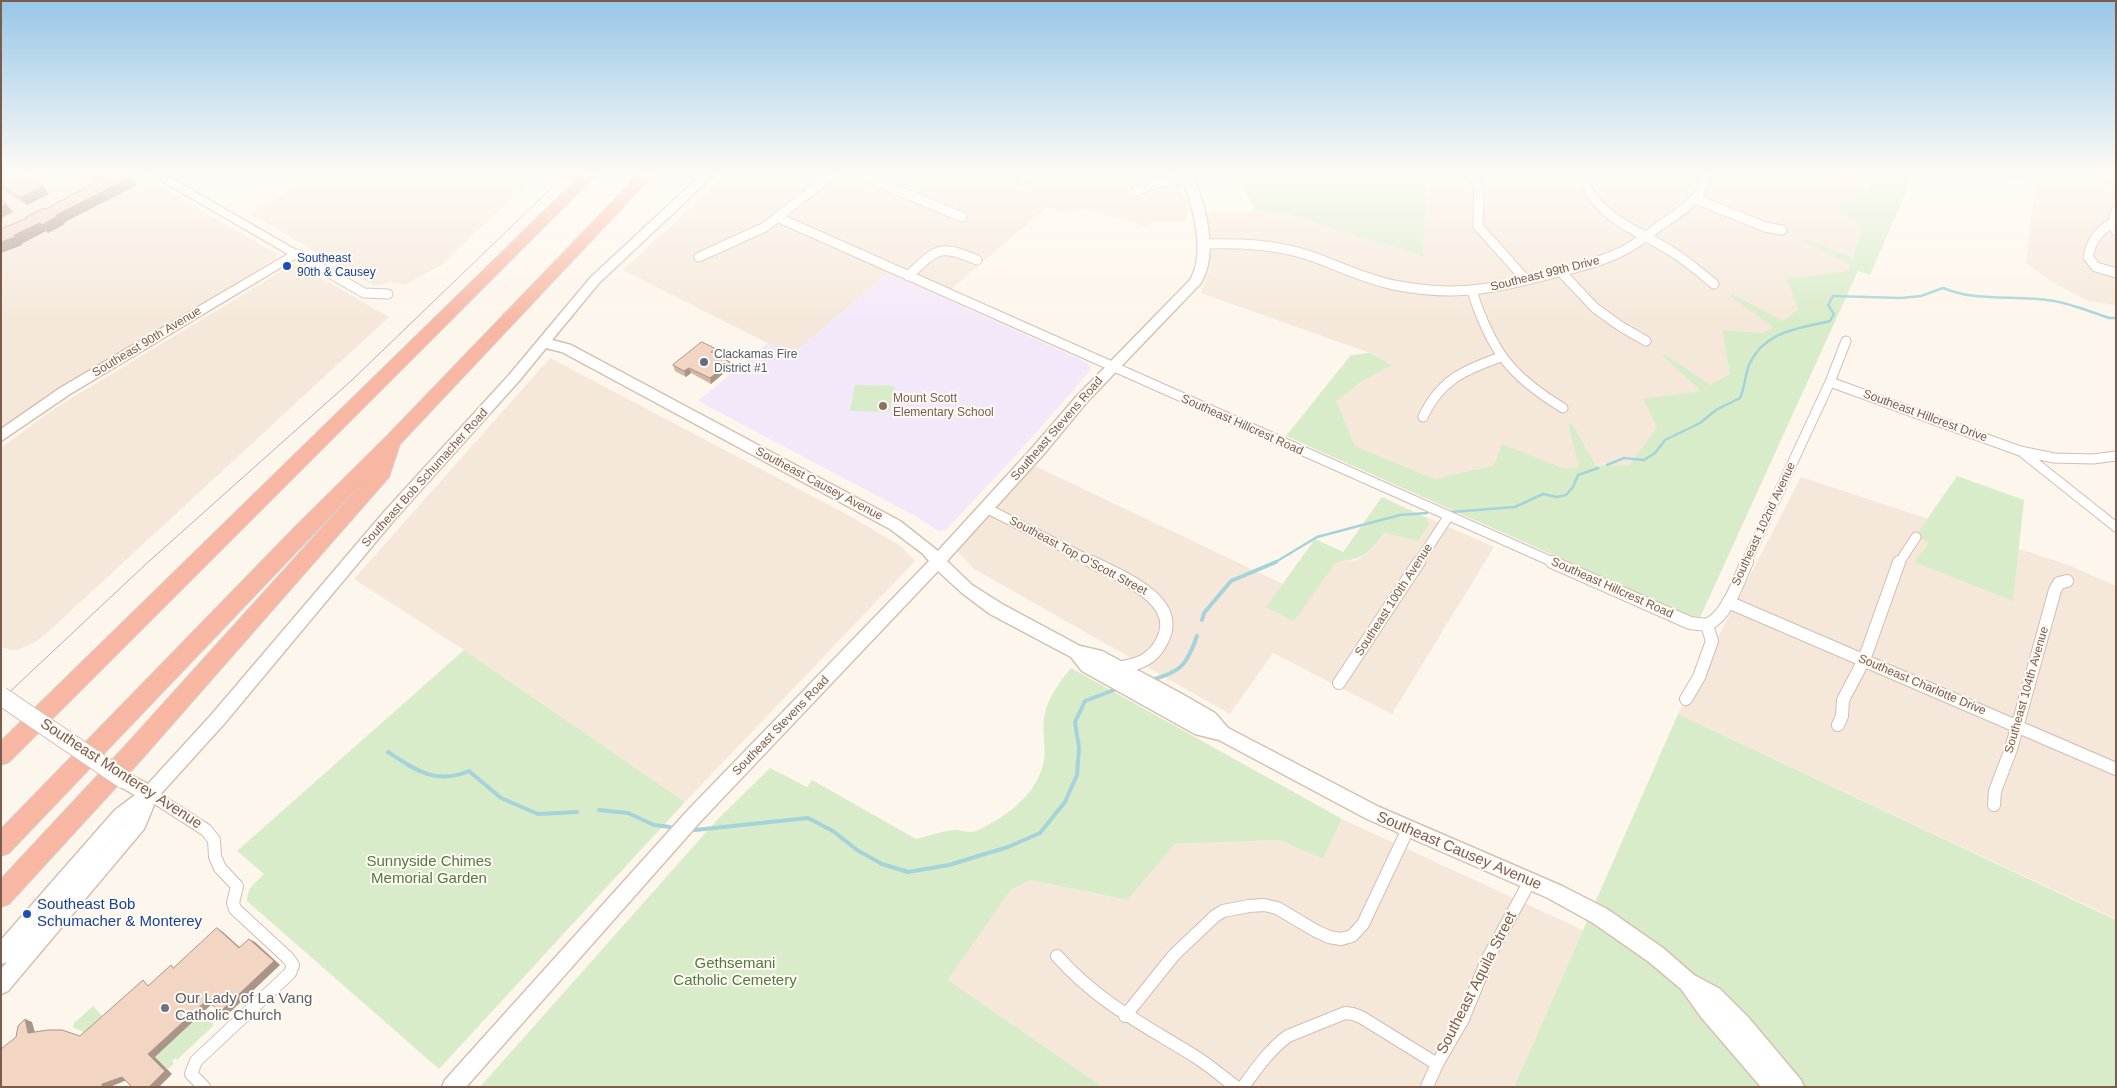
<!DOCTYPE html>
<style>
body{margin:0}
#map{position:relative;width:2117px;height:1088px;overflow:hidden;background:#fdf6ec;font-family:Arial,sans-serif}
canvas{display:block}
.frame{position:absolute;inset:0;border:2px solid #7a5c4d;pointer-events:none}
</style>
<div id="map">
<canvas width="2117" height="1088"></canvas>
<div class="frame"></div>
</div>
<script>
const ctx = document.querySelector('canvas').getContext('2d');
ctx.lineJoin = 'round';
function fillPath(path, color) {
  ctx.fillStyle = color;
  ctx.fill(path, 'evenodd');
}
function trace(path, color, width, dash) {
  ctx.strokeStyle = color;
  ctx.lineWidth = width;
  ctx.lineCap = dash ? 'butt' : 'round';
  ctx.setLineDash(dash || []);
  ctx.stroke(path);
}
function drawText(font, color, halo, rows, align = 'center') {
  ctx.font = font + ' Arial,sans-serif';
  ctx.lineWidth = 4;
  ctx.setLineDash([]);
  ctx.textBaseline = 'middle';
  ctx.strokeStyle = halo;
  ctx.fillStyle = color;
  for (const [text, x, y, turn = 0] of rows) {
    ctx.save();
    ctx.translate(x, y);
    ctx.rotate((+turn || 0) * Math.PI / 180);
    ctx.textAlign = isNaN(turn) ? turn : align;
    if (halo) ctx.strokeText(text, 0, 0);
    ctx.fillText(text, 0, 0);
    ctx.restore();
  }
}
const residential = new Path2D(`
 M1,173H137L277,254L275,259L56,389L1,428Z
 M320,173H538L442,265L404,285L391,282L374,286L249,213Z
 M728,173H1172L1189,205L1185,222H1152L1145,226L1087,208L1062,212L1047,207L942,297L888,273L791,355L623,270Z
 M1419,173H1875L1868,194L1864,227L1853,257L1805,239L1804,241L1850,265L1848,271L1788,279L1798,309L1783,322L1734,294L1731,296L1774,327L1764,333L1722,330L1730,374L1710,386L1665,354L1662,355L1700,391L1657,427L1629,465L1596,466L1573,424H1568L1580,467L1563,468L1502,445L1494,465L1435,479L1355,446L1335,401L1361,382L1391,364L1370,353L1201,293L1210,269L1207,211H1255L1289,215L1423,256L1426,186Z
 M1995,173H2116V305L2088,301L2050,281L2026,263L2035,185Z
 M295,263L389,317L48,632L37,641L18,650H11L1,647V448L52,410Z
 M550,358L848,515L901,546L915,561L685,802L464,650L354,579Z
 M1033,465L1283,584L1267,607L1336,562L1357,560L1373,548L1384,533L1418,541L1429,525L1427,518L1424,516L1494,547L1392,714L1273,653L1230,714L974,569L956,550Z
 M1801,477L2071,566L2116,586V919L1678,714Z
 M1342,819L1583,930L1514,1087H1103L948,980L1011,890L1030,880L1126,900L1175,844L1279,840L1323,859Z`);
const education = new Path2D(`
 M888,273L1086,362L1090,367V371L1027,443L946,530L938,531L917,517L698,401L768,343L791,355Z`);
const green = new Path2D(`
 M1237,173H1419L1426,185L1423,256L1289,215L1255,211Z
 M1875,173H1914L1870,275L1858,271L1699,620L1286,436L1351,355L1370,353L1392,365L1361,382L1336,401L1355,446L1435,479L1494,465L1502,444L1563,468L1579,467L1568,424H1573L1596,466L1629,465L1657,427L1643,399L1700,391L1662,355L1665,354L1710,385L1730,374L1722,330L1764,333L1773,327L1730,296L1733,294L1783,321L1798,309L1787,279L1848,271L1850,265L1803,241L1805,239L1853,257L1863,227L1834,206L1868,194Z
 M855,385L894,386L890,412L850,411Z
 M1957,476L2024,500L2013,601L1914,562L1929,543L1916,535Z
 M1382,497L1427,518L1429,525L1418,541L1384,533C1368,555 1363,559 1336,562L1294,621L1266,607L1315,539L1343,552Z
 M464,650L685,802L439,1069L247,901C247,888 255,883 264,874L237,851Z
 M1071,668L1342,819L1323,859L1279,840L1175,844L1127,900L1030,880L1011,890L948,980L1103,1087H480L716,821L770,768L807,787L812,780L916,839C929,836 944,830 957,830C963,831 970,833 976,831C1005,818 1039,793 1044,760C1046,746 1042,731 1044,718C1047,698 1059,683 1071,668Z
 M1678,714L2116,920V1087H1514Z
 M93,1006L106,1020L87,1034L73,1027L74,1023Z
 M202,1013L214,1025L177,1060L175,1058L172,1061L174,1064L168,1069L155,1057Z`);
const streamFar1 = new Path2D(`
 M1607,465L1624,458L1644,460L1655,453L1665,440L1700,423L1716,410L1740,398C1745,387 1745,375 1749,365C1765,330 1798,329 1830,321L1834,314L1828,305L1833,296L1901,298L1921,296L1943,288C1980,303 2015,294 2054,301C2072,304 2091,312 2109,318H2116
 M1451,512L1515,507L1543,494L1557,497L1566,495L1573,487L1578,475L1598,468
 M1274,563L1317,537L1400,515L1427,513`);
const stream = new Path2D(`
 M1202,620L1204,613L1231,581L1276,562
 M1151,680C1181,672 1187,665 1197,636
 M388,752C415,770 436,785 469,771L501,798L538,814L577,812
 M599,810L628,813L654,825L670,827
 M695,830L808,818L833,831L857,850L882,864L908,872L949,865L1008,847L1040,833L1065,802L1077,775L1079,748L1075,722L1085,701L1119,688`);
const streetFar1 = new Path2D(`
 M856,173L962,217
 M1472,173L1479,189L1478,226L1526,280
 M2107,173L2116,182
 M1023,180L1031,173
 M1586,186C1605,222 1642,232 1674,253C1688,262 1701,273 1714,284
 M1136,191L1155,183L1188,178
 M1696,199L1765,227L1782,230
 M2116,211L2112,224L2116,231
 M779,218L1555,563
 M2112,224C2098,230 2091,243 2088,257L2096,267L2116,273
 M1203,244C1239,243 1273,244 1308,255C1337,265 1364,279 1394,285C1457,298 1499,288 1559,272C1583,266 1608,260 1630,247C1640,241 1649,234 1658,227C1677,213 1705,200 1706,173
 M297,254L364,293L388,294
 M699,257L765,227L834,173
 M1561,272L1595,308L1620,326L1646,341
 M908,276C938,248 938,244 977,260
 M1472,291C1491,350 1510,376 1563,408
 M1830,382L2020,451L2054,458L2093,459L2116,456
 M1423,417C1440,380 1464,370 1501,357
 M2023,453L2116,527
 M986,508L1094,563
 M1418,563L1448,517
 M1746,563L1830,382L1846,341
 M1899,563L1916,537`);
const street = new Path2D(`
 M1092,562C1119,576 1184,600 1162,641C1152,661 1138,664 1118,668
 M1552,562L1690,623L1707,625
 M1728,602L2116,769
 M1339,683L1419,562
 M1686,699L1699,677L1712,641L1707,625C1729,614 1737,583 1747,562
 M1838,725L1842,716L1843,700L1864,660L1899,562
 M150,794L206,830L214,840L215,857L220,868L237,886L233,903L235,909L288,958L293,965L290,973L196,1061L191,1074L204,1087
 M1994,805L1995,791L2011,749L2055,590L2059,583L2067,581
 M1057,956C1100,1004 1143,1024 1196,1057C1210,1066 1223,1077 1236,1087
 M1125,1016L1174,955L1215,916L1223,911L1249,906L1264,905L1277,908L1316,931L1329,937L1341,939L1352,936L1363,924L1408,829
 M1243,1087C1257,1068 1269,1050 1288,1036L1345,1013L1353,1014L1361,1017L1437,1064
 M1427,1087L1437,1064L1463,1019L1488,958L1530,881`);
const secondary = new Path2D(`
 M148,173H162L303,254L70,394L1,441V429L60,388L288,254Z
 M703,173H716L599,283L552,340L571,345L900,521L938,551L1033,447L1076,397L1190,280C1207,253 1192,201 1180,173H1192C1205,203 1219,254 1201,283L1086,403L1043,455L947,561L972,585L1002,604L1080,646L1102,651L1182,694L1215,713L1228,728L1379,807L1562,886L1607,909L1663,948L1694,975L1720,989L1748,1017L1801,1080L1804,1087H1761L1701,1017L1681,989L1649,962L1593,923L1548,898L1367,819L1219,740L1195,734L1082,671L1071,657L990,614L962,593L938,571L700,822L466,1087H442L445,1080L688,810L929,561L922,553L890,529L562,352L546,348L519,381L394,520L224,724L157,798L144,829L8,991L1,994V969L7,962L1,964V940L115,810L135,795L117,785L114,779L117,773L123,771L148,784L212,714L384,512L509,375L591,277ZM128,821L78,879L127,822Z`);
const highway = new Path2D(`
 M583,173H598L9,762L1,765V741Z
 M640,173H655L400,444L389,477L141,760L9,904L1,907V879L125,746L367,478L9,853L1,856V829L296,526L387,436Z`);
const tram = new Path2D(`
 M1,700L146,564L352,380L567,173`);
const secondaryBridge = new Path2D(`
 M1,696L123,779`);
const wall = new Path2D(`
 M1,173L49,194L27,205L1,189Z
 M82,173H124L131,177L137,185L63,223L65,224L48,233L46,231L21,244L22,245L1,253L27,218L97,182Z
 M717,354L716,355L731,367L711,384L691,373L686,377L675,371L673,365Z`);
const shadedWall = new Path2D(`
 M131,177L137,185L63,223L65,224L48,233L42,225L56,215Z
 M43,186L49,194L27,205L20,197Z
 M1,198L13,212L1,218Z
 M40,223L46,231L21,244L14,235Z
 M15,237L22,245L1,253V242Z
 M716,349L717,354L713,358L711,352Z
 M730,362L731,367L711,384L710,378Z
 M689,368L691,373L686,377L684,371Z
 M217,928L223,932L245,952L239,948Z
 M249,939L255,942L280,965L226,1016L220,1012Z
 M207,1000L213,1003L155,1057L172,1074L159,1087H149L148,1054Z
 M25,1019L32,1022L36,1036L28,1033Z
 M122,1077L129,1079L110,1087H102V1084Z`);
const building = new Path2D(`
 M1,173H22L43,186L20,197L1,185Z
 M90,173H124L131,177L56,215L58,216L42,225L40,223L14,235L15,237L1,242V229L27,218L26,217L44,208L46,209L101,179Z
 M1,198L6,204L1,206Z
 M702,342L716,349L711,352L730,362L710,378L689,368L684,371L673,365Z
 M217,928L239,948L249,939L274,961L220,1012L207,1000L148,1054L165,1071L149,1087H132L122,1077L102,1084V1087H1V1049L16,1037L18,1026L25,1019L28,1033L48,1030H62L80,1036L143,980L148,986L171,965L173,968Z`);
const markers = [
 [287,266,5,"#1a4fb4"],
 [704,362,5,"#5c6f8a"],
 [883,406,5,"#8d6e63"],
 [27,914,5,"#1a4fb4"],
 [165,1008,5,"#6b7280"]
];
const transitNames = [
 ["Southeast",297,259],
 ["90th & Causey",297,273]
];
const streetNames = [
 ["Southeast 99th Drive",1545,274,-14],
 ["Southeast 90th Avenue",147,342,-31],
 ["Southeast Hillcrest Drive",1925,416,20],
 ["Southeast Hillcrest Road",1242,425,24],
 ["Southeast Stevens Road",1057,429,-49],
 ["Southeast Bob Schumacher Road",425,478,-48],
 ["Southeast Causey Avenue",819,484,28],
 ["Southeast 102nd Avenue",1764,524,-65],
 ["Southeast Top O'Scott Street",1078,556,28],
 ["Southeast Hillcrest Road",1612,588,24],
 ["Southeast 100th Avenue",1394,600,-57],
 ["Southeast Charlotte Drive",1922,685,23],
 ["Southeast 104th Avenue",2027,690,-74],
 ["Southeast Stevens Road",781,726,-46]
];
const serviceNames = [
 ["Clackamas Fire",714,355],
 ["District #1",714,369]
];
const educationNames = [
 ["Mount Scott",893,399],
 ["Elementary School",893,413]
];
const nearStreetnames = [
 ["Southeast Monterey Avenue",121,774,33],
 ["Southeast Causey Avenue",1459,851,23],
 ["Southeast Aquila Street",1477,983,-63]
];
const nearParknames = [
 ["Sunnyside Chimes",429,862],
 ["Memorial Garden",429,879],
 ["Gethsemani",735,964],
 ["Catholic Cemetery",735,981]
];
const nearTransitnames = [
 ["Southeast Bob",37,905],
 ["Schumacher & Monterey",37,922]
];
const nearWorshipnames = [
 ["Our Lady of La Vang",175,999],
 ["Catholic Church",175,1016]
];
fillPath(residential, '#f5e8da');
fillPath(education, '#f3e8fa');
fillPath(green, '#d8ecc9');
trace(streamFar1, '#a5d3da', 2.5);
trace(stream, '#a5d3da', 4);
trace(streetFar1, '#d1beb0', 11);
trace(street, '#d1beb0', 14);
trace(secondary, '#d6c0b0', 3);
trace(highway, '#dad1cd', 2);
trace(streetFar1, '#fff', 9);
trace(street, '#fff', 12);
fillPath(secondary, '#fff');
fillPath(highway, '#f7b7a3');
trace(tram, '#b9a8c9', 1);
trace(secondaryBridge, '#d6c0b0', 20, []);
trace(secondaryBridge, '#fff', 18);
fillPath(wall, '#d1b7a8');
fillPath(shadedWall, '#aa9588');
fillPath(building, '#f3d5c3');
trace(building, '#aa9588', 1);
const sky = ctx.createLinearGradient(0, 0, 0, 325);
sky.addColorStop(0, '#97c7e8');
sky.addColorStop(0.53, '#fefbf6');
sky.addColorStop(1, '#fefbf600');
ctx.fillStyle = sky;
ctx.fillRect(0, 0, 2117, 325);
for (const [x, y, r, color] of markers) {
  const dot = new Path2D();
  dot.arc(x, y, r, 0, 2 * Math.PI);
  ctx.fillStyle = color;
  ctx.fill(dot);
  trace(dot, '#fffaf3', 2);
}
drawText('12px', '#164399', '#fffaf3', transitNames, 'left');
drawText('12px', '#7a5c4d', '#fffaf3', streetNames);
drawText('12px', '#4e5e75', '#fffaf3', serviceNames, 'left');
drawText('12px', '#785e54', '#fffaf3', educationNames, 'left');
drawText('15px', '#7a5c4d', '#fffaf3', nearStreetnames);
drawText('15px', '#537a41', '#fffaf3', nearParknames);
drawText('15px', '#164399', '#fffaf3', nearTransitnames, 'left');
drawText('15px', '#5b616d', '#fffaf3', nearWorshipnames, 'left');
</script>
